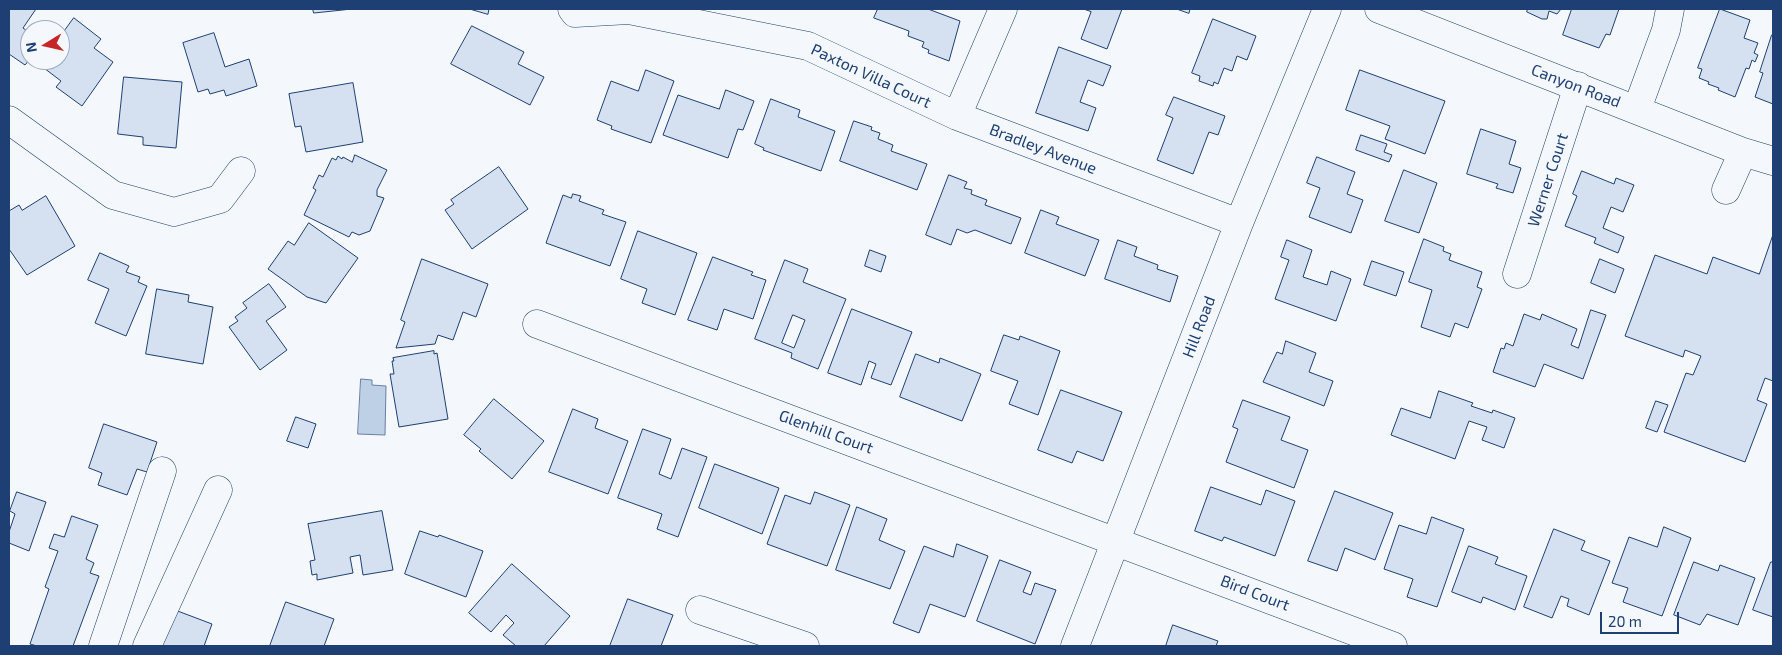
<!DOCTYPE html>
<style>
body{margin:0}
#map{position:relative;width:1782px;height:655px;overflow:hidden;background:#f4f7fb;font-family:"Exo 2",sans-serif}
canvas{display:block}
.frame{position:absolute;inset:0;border:10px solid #1d3f73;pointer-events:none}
.north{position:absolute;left:20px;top:20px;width:50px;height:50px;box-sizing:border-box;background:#f4f7fb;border:1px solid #9eadc5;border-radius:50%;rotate:261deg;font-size:14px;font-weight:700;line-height:20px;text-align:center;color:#1d3f73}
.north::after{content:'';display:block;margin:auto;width:18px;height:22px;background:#c62828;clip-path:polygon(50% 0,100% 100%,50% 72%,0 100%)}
.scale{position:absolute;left:1600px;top:612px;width:79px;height:22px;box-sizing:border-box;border:2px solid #1d3f73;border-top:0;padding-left:6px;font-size:15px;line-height:18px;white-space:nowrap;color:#1d3f73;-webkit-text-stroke:4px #f4f7fb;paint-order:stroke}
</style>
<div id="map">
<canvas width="1782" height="655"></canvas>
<div class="frame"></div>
<div class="north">N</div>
<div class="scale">20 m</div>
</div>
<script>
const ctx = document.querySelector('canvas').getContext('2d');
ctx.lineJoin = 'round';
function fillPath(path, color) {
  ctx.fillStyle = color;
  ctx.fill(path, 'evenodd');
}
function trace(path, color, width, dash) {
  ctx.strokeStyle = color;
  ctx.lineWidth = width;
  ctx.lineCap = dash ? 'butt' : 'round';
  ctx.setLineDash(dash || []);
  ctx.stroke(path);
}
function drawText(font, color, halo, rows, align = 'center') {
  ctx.font = font + ' "Exo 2",sans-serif';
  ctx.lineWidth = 4;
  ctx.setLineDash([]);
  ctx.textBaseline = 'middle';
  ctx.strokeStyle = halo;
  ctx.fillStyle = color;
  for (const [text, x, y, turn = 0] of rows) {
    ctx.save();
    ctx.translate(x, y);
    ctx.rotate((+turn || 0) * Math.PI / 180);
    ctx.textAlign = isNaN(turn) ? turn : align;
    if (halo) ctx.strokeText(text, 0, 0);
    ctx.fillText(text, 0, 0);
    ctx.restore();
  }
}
const water = new Path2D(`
 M361,379L372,380V385L386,386L385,435L358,434Z`);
const building = new Path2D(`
 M9,9H36L23,28L30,33V59L25,65L9,54Z
 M313,9H352L314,13Z
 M470,9H489L488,14Z
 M878,9H928L960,21L949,61L928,53L929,50L922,47L924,42L908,36L909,31L874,18Z
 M1084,9H1122L1107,49L1081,39L1091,12Z
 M1177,9H1190L1189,13Z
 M1528,9H1561L1557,14L1549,11L1547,19H1542L1527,12Z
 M1572,9H1619L1610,35L1606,34L1599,48L1563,35Z
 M1720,9L1750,20L1744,38L1758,43L1754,53L1758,55L1755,62L1752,60L1749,69L1746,68L1735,97L1718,90L1719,88L1708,84L1709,82L1699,78L1702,69L1698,68Z
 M74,18L101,39L94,48L113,62L82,106L56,87L61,81L40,65L43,60H60V37Z
 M1213,19L1256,36L1247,60L1237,56L1232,71L1224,68L1218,84L1214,82L1213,86L1199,81L1200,76L1192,73Z
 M472,26L524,52L518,64L544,77L530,105L451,64Z
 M214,33L225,67L249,59L257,86L226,96L224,90L210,94L208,89L198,92L183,43Z
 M1772,35H1773V104L1755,97L1763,73L1760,72Z
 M1059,47L1111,66L1103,86L1088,80L1080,102L1096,108L1088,131L1036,113Z
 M646,70L674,81L651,143L611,129L612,126L597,120L611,81L638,91Z
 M1360,70L1445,101L1425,154L1385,139L1390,126L1346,110Z
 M124,77L182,82L176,148L143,145V137L118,134Z
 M353,83L363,142L306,152L301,126L295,127L289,94Z
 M726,90L754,101L743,130L738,129L728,158L663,135L678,95L719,109Z
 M1174,97L1225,116L1218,135L1209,132L1193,174L1157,160L1173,118L1166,115Z
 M771,99L800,110L798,117L835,131L821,171L763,150L764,148L755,144Z
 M854,121L872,127L871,130L880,133L878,139L893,145L891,151L927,164L917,190L840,161Z
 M1481,129L1516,141L1509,164L1521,168L1513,193L1496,188L1498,184L1467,174Z
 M1361,135L1387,144L1384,152L1392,155L1389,162L1356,150Z
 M355,155L387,170L377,190V196L384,198L370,231L359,235L352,232L349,237L304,215L316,190L313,188L319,175L323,177L332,158L336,160L338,156L342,159L343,157L352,162Z
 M1317,157L1355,172L1347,194L1363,200L1351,233L1309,217L1320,188L1307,183Z
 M499,167L528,209L472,249L445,210L454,204L451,200Z
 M1404,170L1437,183L1419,233L1385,221Z
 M1582,171L1614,184L1616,178L1634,185L1623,212L1611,207L1603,228L1624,237L1618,253L1594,243L1596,238L1565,226L1577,196L1573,194Z
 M949,175L967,182L964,188L972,190L971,194L987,200L985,205L1021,218L1011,244L975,230L967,233L957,229L951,245L926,235Z
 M573,194L581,196L579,201L604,210L602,214L626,222L610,266L546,243L563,195L571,198Z
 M46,196L75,246L27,275L9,249V211L19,205L22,210Z
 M1041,210L1059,217L1056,224L1099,240L1085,276L1025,253Z
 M309,223L358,258L326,303L307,297L268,269L288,241L294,245Z
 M638,231L697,253L675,315L642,303L647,289L621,279Z
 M1773,235V381L1765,378L1757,400L1767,404L1745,462L1664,432L1686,373L1693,375L1701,356L1685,350L1683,357L1625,336L1655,255L1707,274L1713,257L1759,274Z
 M1424,239L1444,247L1443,251L1451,254L1449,260L1482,272L1477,287L1482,289L1468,328L1455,323L1450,337L1421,327L1432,290L1409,282Z
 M1118,240L1137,247L1134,256L1158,265L1157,269L1178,276L1170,302L1105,279Z
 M1287,240L1312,250L1303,277L1327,285L1331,271L1351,279L1336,321L1275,299L1289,260L1281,257Z
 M870,250L886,256L881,272L865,266Z
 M100,253L129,266L126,272L140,277L138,282L147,286L126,336L95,323L109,289L88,280Z
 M713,257L753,272L751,275L766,280L753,319L724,309L717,330L688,320Z
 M422,259L488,284L476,317L463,312L453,340L438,335L435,344L396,348L405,322L401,320Z
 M1600,259L1624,269L1615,293L1591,283Z
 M785,260L808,269L803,282L846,299L818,369L791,358L792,353L755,339ZM793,315L805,320L794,348L782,343Z
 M1372,261L1404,272L1396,296L1364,285Z
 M269,284L286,307L266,321L287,350L260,370L229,327L238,321L235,317L247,308L243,303Z
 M157,289L189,295L188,302L213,307L203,364L146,354Z
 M852,309L912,332L891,385L871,378L876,364L869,361L861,385L828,373Z
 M1591,310L1606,315L1583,379L1544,364L1535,387L1493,372L1501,348L1504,349L1506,343L1513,346L1524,314L1540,320L1542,314L1577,329L1571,345L1578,348Z
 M1004,335L1019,340L1020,336L1060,351L1038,415L1009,404L1018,381L991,371Z
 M1286,341L1316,353L1309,372L1333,381L1324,406L1263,382L1277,352L1282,354Z
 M434,351V354L437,353L448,419L399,427L390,374H394L392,361H394L393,358Z
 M916,354L939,363L940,358L981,374L962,421L900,397Z
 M1061,390L1122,412L1103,461L1077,451L1072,463L1038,450Z
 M1439,391L1473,403L1471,406L1492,413L1493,410L1515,418L1504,448L1482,440L1487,427L1469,421L1455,459L1391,435L1401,408L1430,418Z
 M494,399L544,441L512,479L479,451L481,449L464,435Z
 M1243,400L1290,417L1281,440L1308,450L1294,488L1226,462L1238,429L1233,427Z
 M1656,401L1668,405L1657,432L1646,428Z
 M573,409L598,419L595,428L628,441L608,494L549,472Z
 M296,417L316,424L308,448L287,441Z
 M104,424L157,442L147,472L137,469L127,495L98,485L102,473L89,468Z
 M643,429L671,439L659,474L671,479L682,448L707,457L678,537L657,529L662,514L618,498Z
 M715,464L779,488L762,534L699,508Z
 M1211,487L1261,505L1266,490L1295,501L1275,556L1224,537L1222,541L1195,531Z
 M1335,491L1393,513L1375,560L1345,548L1337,571L1308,561Z
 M17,492L46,502L29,551L9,543V532L15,514L10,511Z
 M815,492L850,505L827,566L767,544L785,495L810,504Z
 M857,507L887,519L879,540L905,551L890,589L836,570Z
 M382,511L393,570L363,575L360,555L350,557L353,573L317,580V574L312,575L310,561L315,560L308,524Z
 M72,516L98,525L86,559L94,563L90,573L99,576L73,646H37L30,644L49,589L45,587L58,551L49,548L54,534L64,537Z
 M1432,517L1464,529L1437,607L1407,597L1413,579L1384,569L1399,525L1426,534Z
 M1664,527L1691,538L1662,616L1623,602L1628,588L1612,583L1629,537L1657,547Z
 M1554,529L1585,541L1581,550L1610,561L1589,615L1567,606L1569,599L1561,596L1552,618L1524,607Z
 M420,531L438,537L439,535L483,551L466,597L405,574Z
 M957,544L988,556L965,617L930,604L919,633L893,623L924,546L953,557Z
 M1469,546L1498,557L1495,564L1527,576L1515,610L1483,597L1481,603L1452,592Z
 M1000,560L1031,572L1023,592L1031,595L1035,583L1056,590L1035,644L977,621Z
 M1694,562L1718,571L1720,565L1755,578L1738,625L1707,614L1700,625L1674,615Z
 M1771,562H1773V617L1753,610Z
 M512,564L570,616L544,646H516L503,635L514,623L506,615L491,632L469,613Z
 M628,599L673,615L661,646H610Z
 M286,602L334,619L324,646H270Z
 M175,610L212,624L204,646H162Z
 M1173,625L1218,641L1216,646H1166Z`);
const minor = new Path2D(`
 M572,9L575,13L629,10L808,46L957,116L1239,223
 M1379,9L1743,152L1773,161
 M1637,109L1666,30L1670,9
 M957,116L1003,9
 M9,120L113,195L174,212L220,199L241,171
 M1726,190L1743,152
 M1517,274L1578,86
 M537,324L1393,646
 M700,610L805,646
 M103,646L162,471
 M147,646L218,490
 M1075,646L1239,223L1327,9`);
const streetNames = [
 ["Paxton Villa Court",871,76,25],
 ["Canyon Road",1576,86,21],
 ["Bradley Avenue",1043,149,21],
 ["Werner Court",1548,180,-72],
 ["Hill Road",1199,327,-69],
 ["Glenhill Court",826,432,20],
 ["Bird Court",1255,593,21]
];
fillPath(water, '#bed0e5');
trace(water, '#687fa3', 1);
fillPath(building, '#d5e0f0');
trace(building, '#1d3f73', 1);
trace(minor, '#1d3f73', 29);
trace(minor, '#f4f7fb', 28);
drawText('16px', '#1d3f73', '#f4f7fb', streetNames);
</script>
